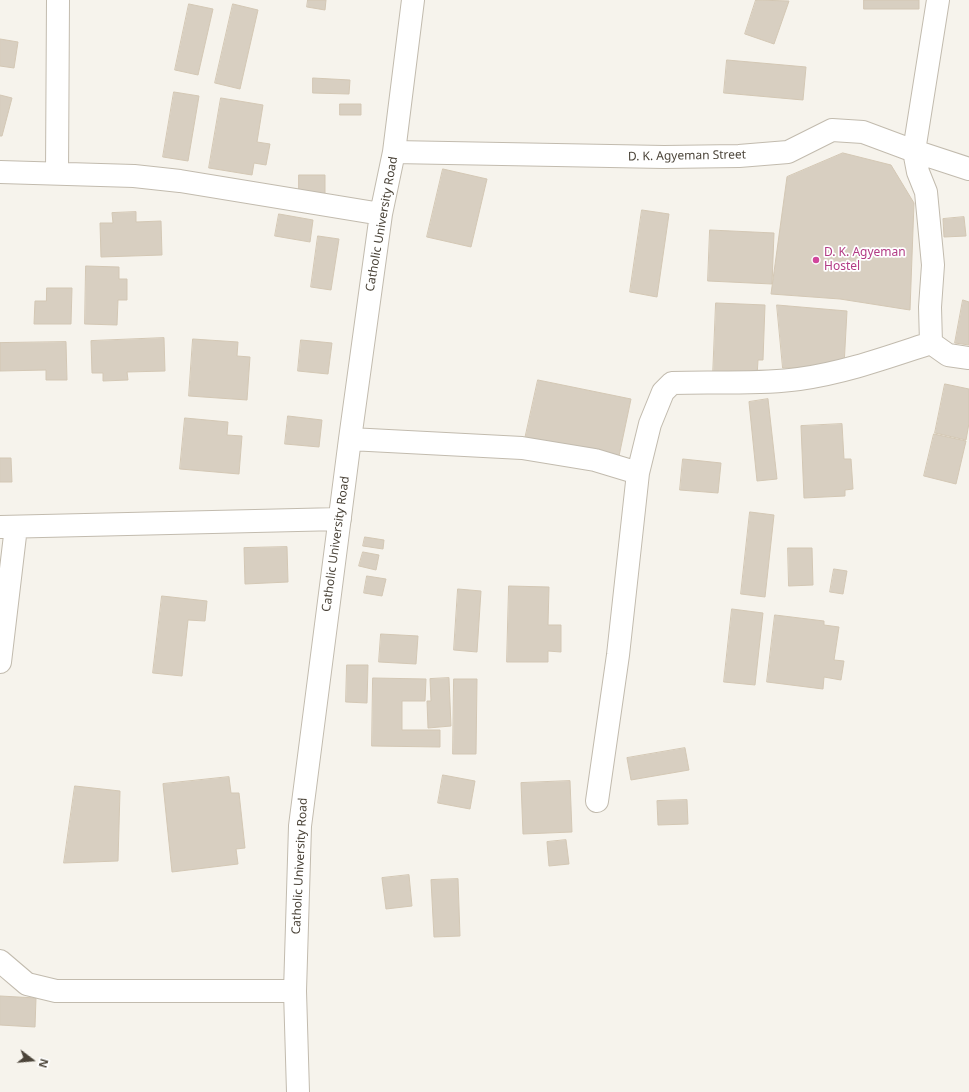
<!DOCTYPE html>
<style>
body{margin:0}
#map{position:relative;width:969px;height:1092px;overflow:hidden;background:#f6f3ec;font-family:"Noto Sans",sans-serif}
canvas{display:block}
.north{position:absolute;left:12px;top:1040px;width:40px;height:40px;-webkit-text-stroke:3px #fff;paint-order:stroke;rotate:106deg;font-size:11px;font-weight:700;line-height:16px;text-align:center;color:#4b4439}
.north::after{content:'';display:block;margin:auto;width:14px;height:18px;background:#4b4439;clip-path:polygon(50% 0,100% 100%,50% 72%,0 100%)}
</style>
<div id="map">
<canvas width="969" height="1092"></canvas>
<div class="north">N</div>
</div>
<script>
const ctx = document.querySelector('canvas').getContext('2d');
ctx.lineJoin = 'round';
function fillPath(path, color) {
  ctx.fillStyle = color;
  ctx.fill(path, 'evenodd');
}
function trace(path, color, width, dash) {
  ctx.strokeStyle = color;
  ctx.lineWidth = width;
  ctx.lineCap = dash ? 'butt' : 'round';
  ctx.setLineDash(dash || []);
  ctx.stroke(path);
}
function drawText(font, color, halo, rows, align = 'center') {
  ctx.font = font + ' "Noto Sans",sans-serif';
  ctx.lineWidth = 3.5;
  ctx.setLineDash([]);
  ctx.textBaseline = 'middle';
  ctx.strokeStyle = halo;
  ctx.fillStyle = color;
  for (const [text, x, y, turn = 0] of rows) {
    ctx.save();
    ctx.translate(x, y);
    ctx.rotate((+turn || 0) * Math.PI / 180);
    ctx.textAlign = isNaN(turn) ? turn : align;
    if (halo) ctx.strokeText(text, 0, 0);
    ctx.fillText(text, 0, 0);
    ctx.restore();
  }
}
const building = new Path2D(`
 M308,0H326L325,10L307,7Z
 M756,0L789,1L774,44L745,34Z
 M864,0H919V9H864Z
 M189,4L213,9L198,75L175,70Z
 M233,4L258,10L240,89L215,83Z
 M0,39L18,42L14,68L0,66Z
 M727,60L806,67L803,100L724,93Z
 M313,78L350,80L349,94L313,93Z
 M174,92L199,96L188,161L163,157Z
 M0,95L12,98L2,136H0Z
 M221,98L263,105L257,142L270,144L266,165L254,163L252,175L209,168Z
 M340,104H361V115H340Z
 M843,153L891,165L914,203L910,310L840,299L771,294L787,177Z
 M443,169L487,179L471,247L427,237Z
 M299,175H325V194H299Z
 M642,210L669,214L657,297L630,292Z
 M136,212V222L161,221L162,255L101,257L100,223H113L112,213Z
 M279,214L313,220L310,242L275,236Z
 M964,217L966,236L944,237L943,219Z
 M710,230L774,233L772,284L708,281Z
 M318,236L339,239L331,290L311,287Z
 M86,266L119,267V279H127V300H118L117,325L85,324Z
 M47,288H72L71,324H34L35,301H46Z
 M963,300L969,302V345L955,343Z
 M716,303L765,305L763,360H758L757,377L713,376Z
 M777,305L847,311L844,366L783,368Z
 M164,338L165,371L127,372L128,380L103,381V373H92L91,341Z
 M193,339L238,342L237,356L250,357L247,400L189,396Z
 M301,340L332,343L328,374L298,371Z
 M66,342L67,380H46V370L0,371V343Z
 M538,380L631,399L619,456L525,439Z
 M945,384L969,389V423L966,440L935,433Z
 M768,399L777,479L757,481L749,402Z
 M288,416L322,420L319,447L285,444Z
 M185,418L228,422L227,435L242,436L239,474L180,469Z
 M842,424L844,459H851L853,489L845,490V496L804,498L801,426Z
 M934,434L966,441L956,484L924,476Z
 M0,458H11L12,482H0Z
 M683,459L721,463L718,493L680,490Z
 M750,512L774,515L765,597L741,594Z
 M365,537L384,540L383,549L363,546Z
 M287,547L288,582L245,584L244,548Z
 M788,548H812L813,585L789,586Z
 M363,552L379,555L376,570L359,566Z
 M834,569L847,571L843,594L830,592Z
 M367,576L386,579L382,596L364,593Z
 M509,586L549,587L548,625H561V652L548,651V662H507Z
 M458,589L481,591L477,652L454,650Z
 M162,596L207,601L205,621L188,620L182,676L153,673Z
 M732,609L763,613L755,685L724,682Z
 M775,615L824,621V625L839,627L834,660L844,661L841,680L824,677L823,689L767,682Z
 M381,634L418,636L416,664L379,662Z
 M347,665H368L367,703L346,702Z
 M373,678L426,679L425,701H402V730H440V747L372,746Z
 M449,678L451,726L428,728L427,701H431L430,679Z
 M454,679H477L476,754H453Z
 M685,748L689,770L631,780L627,758Z
 M443,775L475,781L470,809L438,803Z
 M229,777L231,793H239L245,848L236,849L238,864L172,872L163,784Z
 M570,781L572,832L523,834L521,783Z
 M75,786L120,791L118,861L64,863Z
 M687,800L688,824L658,825L657,801Z
 M566,840L569,864L549,866L547,842Z
 M409,875L412,906L386,909L382,878Z
 M458,879L460,936L434,937L431,880Z
 M0,996L36,998L35,1027L0,1025Z`);
const street = new Path2D(`
 M394,152L664,157L739,156L788,152L832,130L863,132L914,151L969,169
 M0,172L134,176L180,181L381,214
 M57,173L58,0
 M931,343L930,307L933,265L926,192L918,172L914,151L938,0
 M931,343L948,355L969,358
 M350,439L522,448L595,460L638,473
 M0,527L340,519
 M0,662L16,527
 M597,801L618,655L638,473L650,424L663,392L672,383C714,381 757,385 799,379C844,373 888,357 931,343
 M0,961L27,984L56,991H295
 M298,1092L295,991L300,826L350,439L381,214L394,152L413,0`);
const markers = [
 [816,260,4,"#d1479c"]
];
const streetNames = [
 ["D. K. Agyeman Street",687,156,-1],
 ["Catholic University Road",382,224,-80],
 ["Catholic University Road",336,544,-82],
 ["Catholic University Road",300,866,-87]
];
const hotelNames = [
 ["D. K. Agyeman",824,253],
 ["Hostel",824,267]
];
fillPath(building, '#d8cfc1');
trace(building, '#d3c7b4', 1);
trace(street, '#c2bbae', 24);
trace(street, '#fff', 22);
for (const [x, y, r, color] of markers) {
  const dot = new Path2D();
  dot.arc(x, y, r, 0, 2 * Math.PI);
  ctx.fillStyle = color;
  ctx.fill(dot);
  trace(dot, '#fff', 1.5);
}
drawText('12px', '#4b4439', '#fff', streetNames);
drawText('12px', '#b23c85', '#fff', hotelNames, 'left');
</script>
